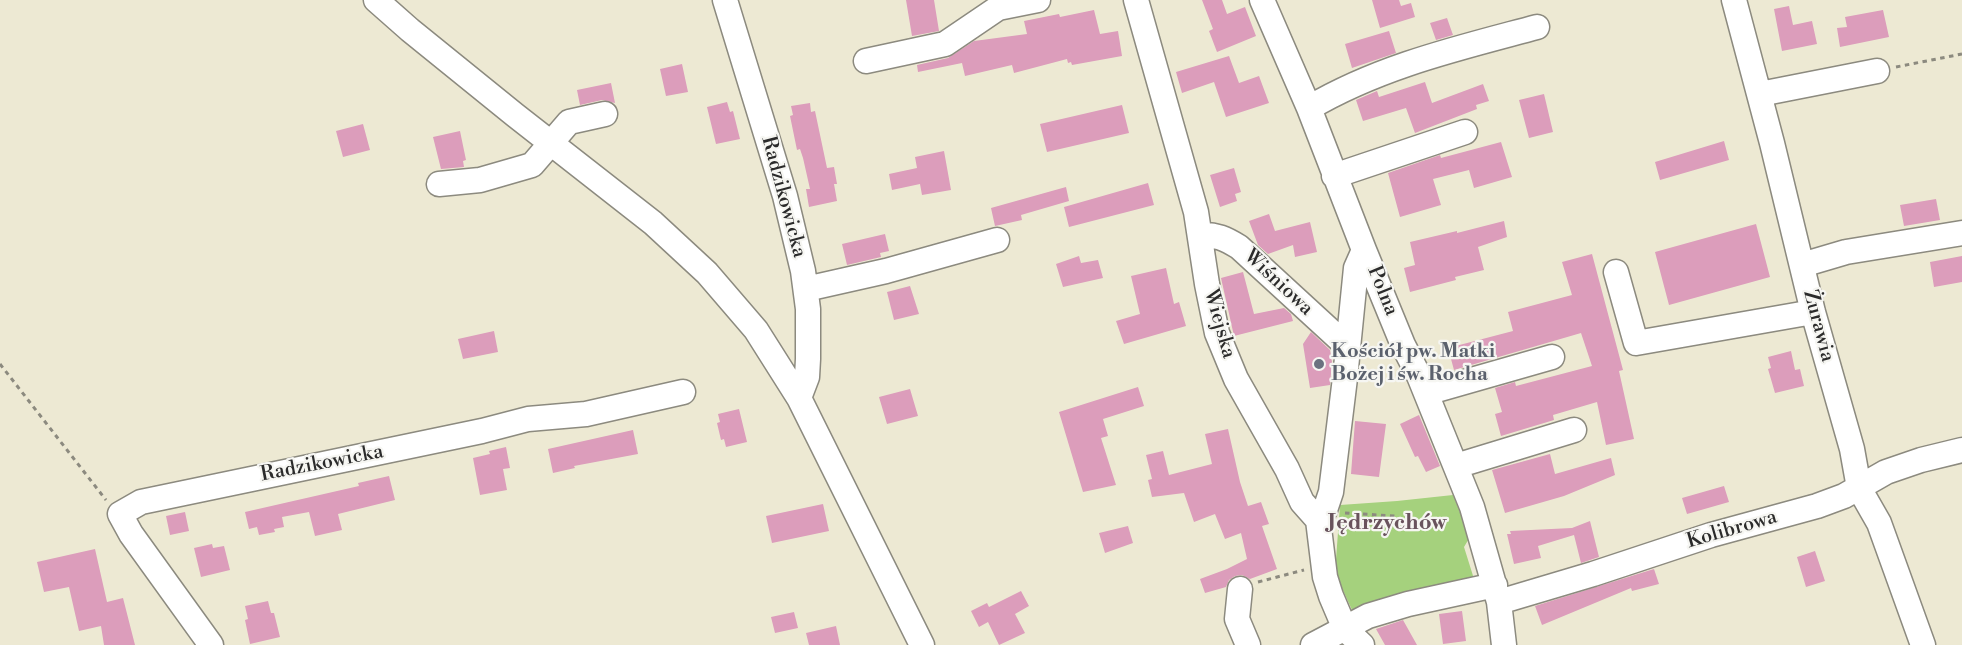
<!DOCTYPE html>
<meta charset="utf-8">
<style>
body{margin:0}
canvas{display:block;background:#ede9d3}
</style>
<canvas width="1962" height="645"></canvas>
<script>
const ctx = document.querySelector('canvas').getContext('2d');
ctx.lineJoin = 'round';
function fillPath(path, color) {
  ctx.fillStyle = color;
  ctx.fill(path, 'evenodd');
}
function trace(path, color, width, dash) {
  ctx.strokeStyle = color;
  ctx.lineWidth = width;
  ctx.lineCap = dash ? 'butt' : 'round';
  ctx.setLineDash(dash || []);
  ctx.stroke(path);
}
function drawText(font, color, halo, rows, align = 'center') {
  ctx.font = font + ' "Libre Bodoni",serif';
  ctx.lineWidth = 4.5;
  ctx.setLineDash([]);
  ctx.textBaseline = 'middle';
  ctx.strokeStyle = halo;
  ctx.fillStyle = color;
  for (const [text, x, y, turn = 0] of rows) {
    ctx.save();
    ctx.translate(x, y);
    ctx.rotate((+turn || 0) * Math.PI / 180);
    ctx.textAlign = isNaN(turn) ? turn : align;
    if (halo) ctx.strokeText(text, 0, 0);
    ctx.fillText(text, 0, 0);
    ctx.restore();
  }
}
const green = new Path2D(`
 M1453,495L1470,537L1464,547L1474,579L1352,610L1335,573L1340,505L1397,501Z`);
const building = new Path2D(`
 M906,0H934L939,31L912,36Z
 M1202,0H1222L1227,14L1245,7L1256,36L1217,52L1209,31L1213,29Z
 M1372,0H1399L1401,6L1411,3L1415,17L1380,28Z
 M1789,6L1793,25L1812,21L1817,44L1782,51L1774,9Z
 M1094,10L1100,34L1118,31L1122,56L1072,65L1071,62L1068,63L1067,59L1014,73L1012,65L965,76L962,63L918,72L917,65L948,58L974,41L1027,34L1024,21L1059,14L1060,17Z
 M1883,10L1889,37L1840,47L1837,28L1847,27L1845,17Z
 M1447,18L1453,35L1436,40L1430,23Z
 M1389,31L1396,53L1352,68L1345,44Z
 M1229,56L1239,83L1259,76L1269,103L1226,117L1214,82L1182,93L1176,72Z
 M682,64L688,92L666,96L660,69Z
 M1425,82L1432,103L1483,84L1489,101L1476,105L1477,109L1415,133L1406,108L1363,121L1356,100L1377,91L1379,97Z
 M611,83L615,103L602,100L580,105L577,90Z
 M1544,94L1553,132L1529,138L1519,100Z
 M727,102L730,112L733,111L740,139L716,144L707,107Z
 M810,103L811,112L815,111L827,168L834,167L837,184H834L837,201L809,207L806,189H810L803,158L800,149L797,150L790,116L793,115L791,106Z
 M1122,105L1129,133L1047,152L1040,124Z
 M363,124L370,150L343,157L336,131Z
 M460,131L466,160L463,161L464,167L441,169L433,137Z
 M1724,141L1729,160L1660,180L1655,162Z
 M1501,142L1512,177L1474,188L1469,170L1433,179L1441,205L1400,217L1388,173L1440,155L1441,158Z
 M944,151L951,190L922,195L920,184L892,190L889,174L917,168L915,157Z
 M1234,168L1241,192L1235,194L1237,201L1220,207L1210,175Z
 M1148,183L1154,205L1069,227L1064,207Z
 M1066,187L1069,201L1021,215L1022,220L995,226L991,208Z
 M1936,199L1940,220L1904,226L1900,205Z
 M1269,214L1275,231L1310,222L1317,252L1295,257L1293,245L1268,254L1258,245L1249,221Z
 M1504,221L1507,237L1478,247L1484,270L1455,277L1456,280L1410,292L1404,268L1415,265L1410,242L1457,231V233Z
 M1756,224L1770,277L1669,305L1655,252Z
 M885,234L889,251L880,253L881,257L847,265L842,244Z
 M1592,254L1623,370L1619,371L1634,439L1606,445L1597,402L1553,415L1554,420L1501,436L1495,414L1502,412L1495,388L1515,382L1516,386L1592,366L1581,333L1454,370L1448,348L1513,331L1508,312L1572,295L1562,262Z
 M1079,256L1081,263L1098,260L1103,278L1063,287L1056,264Z
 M1962,256V282L1934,287L1930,262Z
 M1166,268L1174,304L1179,302L1186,326L1124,344L1116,321L1140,314L1131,276Z
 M1243,272L1254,314L1284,308L1291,314L1293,321L1234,336L1221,278Z
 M910,286L919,314L894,320L887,292Z
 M494,331L498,352L463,359L458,339Z
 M1311,332L1330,350L1332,362L1330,385L1310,388L1303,344Z
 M1791,351L1795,370L1800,369L1804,386L1775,393L1768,369L1771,368L1768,357Z
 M1138,387L1144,406L1103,419L1108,436L1101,438L1116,485L1083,492L1059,412Z
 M910,389L918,416L887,424L879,397Z
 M739,409L747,442L726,447L724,439L721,440L717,423L720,422L718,414Z
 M1419,415L1440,466L1426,472L1418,456L1415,457L1400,424Z
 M1355,421L1386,424L1379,477L1351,474Z
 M1228,429L1240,482L1248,506L1261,502L1269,524L1262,526L1277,569L1250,579L1242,575L1235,576L1229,580L1226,587L1205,593L1200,579L1227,569L1247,559L1241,533L1225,539L1215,514L1194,522L1184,493L1152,497L1148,480L1152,479L1146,455L1163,451L1169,475L1212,464L1205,434Z
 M633,430L638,454L574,466L575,468L553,473L548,449Z
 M506,447L510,468L503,469L507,490L480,495L473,458L490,454L489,451Z
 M1550,454L1555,474L1611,458L1615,475L1564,496L1505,513L1492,470Z
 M389,476L395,500L338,514L342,530L315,536L309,512L282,517L284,527L274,529L275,532L259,535L257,527L249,529L245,512L359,486L358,483Z
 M1724,486L1729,502L1687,514L1682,498Z
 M823,504L829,531L772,543L766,516Z
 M185,512L189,531L170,535L166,516Z
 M1590,521L1599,557L1581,563L1574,535L1538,546L1541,558L1514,564L1507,534H1511L1510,531L1572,528Z
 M1128,526L1133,543L1105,553L1099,533Z
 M212,544L213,548L224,546L230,570L201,577L194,548Z
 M95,549L107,602L123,598L135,645H104L101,626L79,631L69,587L44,592L37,562Z
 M1815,551L1825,581L1806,587L1797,557Z
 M1654,569L1659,584L1632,591L1631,588L1542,625L1535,606Z
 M1021,591L1029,606L1015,614L1025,633L999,645L988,622L979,627L971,611L987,603L989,607Z
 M268,601L271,613H274L280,637L250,644L245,620L248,619L245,606Z
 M1462,611L1466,641L1443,644L1439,614Z
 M794,612L798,628L775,633L771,617Z
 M1403,620L1417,645H1385L1376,629Z
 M836,626L840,645H809L806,633Z`);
const path = new Path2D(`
 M1896,67L1962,54
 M0,364L106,500
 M1345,513L1395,516
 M1258,582L1304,570`);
const minor = new Path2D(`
 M376,0L410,30L515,115L653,223L707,273L756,330L799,398L922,645
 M725,0L785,196L803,271L808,309V359L807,377L799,398
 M1136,0L1196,212L1207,284L1217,333L1236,379L1287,469L1302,502L1318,520L1325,577L1331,596L1345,629L1362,645
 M1262,0L1309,108L1364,250L1403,345L1419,376L1472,507L1499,602L1504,645
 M1734,0L1772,143L1813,312L1852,449L1859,488L1879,523L1923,645
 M866,61L945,44L998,8L1038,0
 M1760,94L1877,71
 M1309,108C1380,66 1459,48 1537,27
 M1334,176L1465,132
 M439,184L480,180L532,165L569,122L605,114
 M1200,235C1216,234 1226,239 1239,247L1348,347
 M1802,265L1846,252L1962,233
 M1616,272L1636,343L1813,312
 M806,289L886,271L997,240
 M1426,393L1552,357
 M1456,466L1574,430
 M1318,520L1325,510L1331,492L1345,378L1356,268L1364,250
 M1240,589L1237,619L1248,645
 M1499,602L1593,574L1711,535L1817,506L1844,496L1886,472L1921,460L1962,450
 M211,645L131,534L120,514L141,502L482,431L528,419L586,414L683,392
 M1313,645L1368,616L1408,604L1495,585`);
const markers = [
 [1319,364,6,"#6b7280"]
];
const streetNames = [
 ["Radzikowicka",783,197,75],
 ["Wiśniowa",1278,283,43],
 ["Polna",1382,291,68],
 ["Wiejska",1219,324,74],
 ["Żurawia",1818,326,75],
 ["Radzikowicka",322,464,-11],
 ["Kolibrowa",1732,530,-16]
];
const worshipNames = [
 ["Kościół pw. Matki",1331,352],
 ["Bożej i św. Rocha",1331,375]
];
const quarterNames = [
 ["Jędrzychów",1387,524]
];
fillPath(green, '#a5d17d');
fillPath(building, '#dc9dbb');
trace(minor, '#8c8a7f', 27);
trace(path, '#8c8a7f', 3, [4.5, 4.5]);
trace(minor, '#fff', 24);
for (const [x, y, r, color] of markers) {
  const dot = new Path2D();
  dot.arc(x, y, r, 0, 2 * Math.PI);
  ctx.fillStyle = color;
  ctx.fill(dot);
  trace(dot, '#f6f6f2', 2);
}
drawText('20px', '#2b2b2b', '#f6f6f2', streetNames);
drawText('bold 20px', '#5b616d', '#f6f6f2', worshipNames, 'left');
drawText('bold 22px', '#69535d', '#f6f6f2', quarterNames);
</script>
